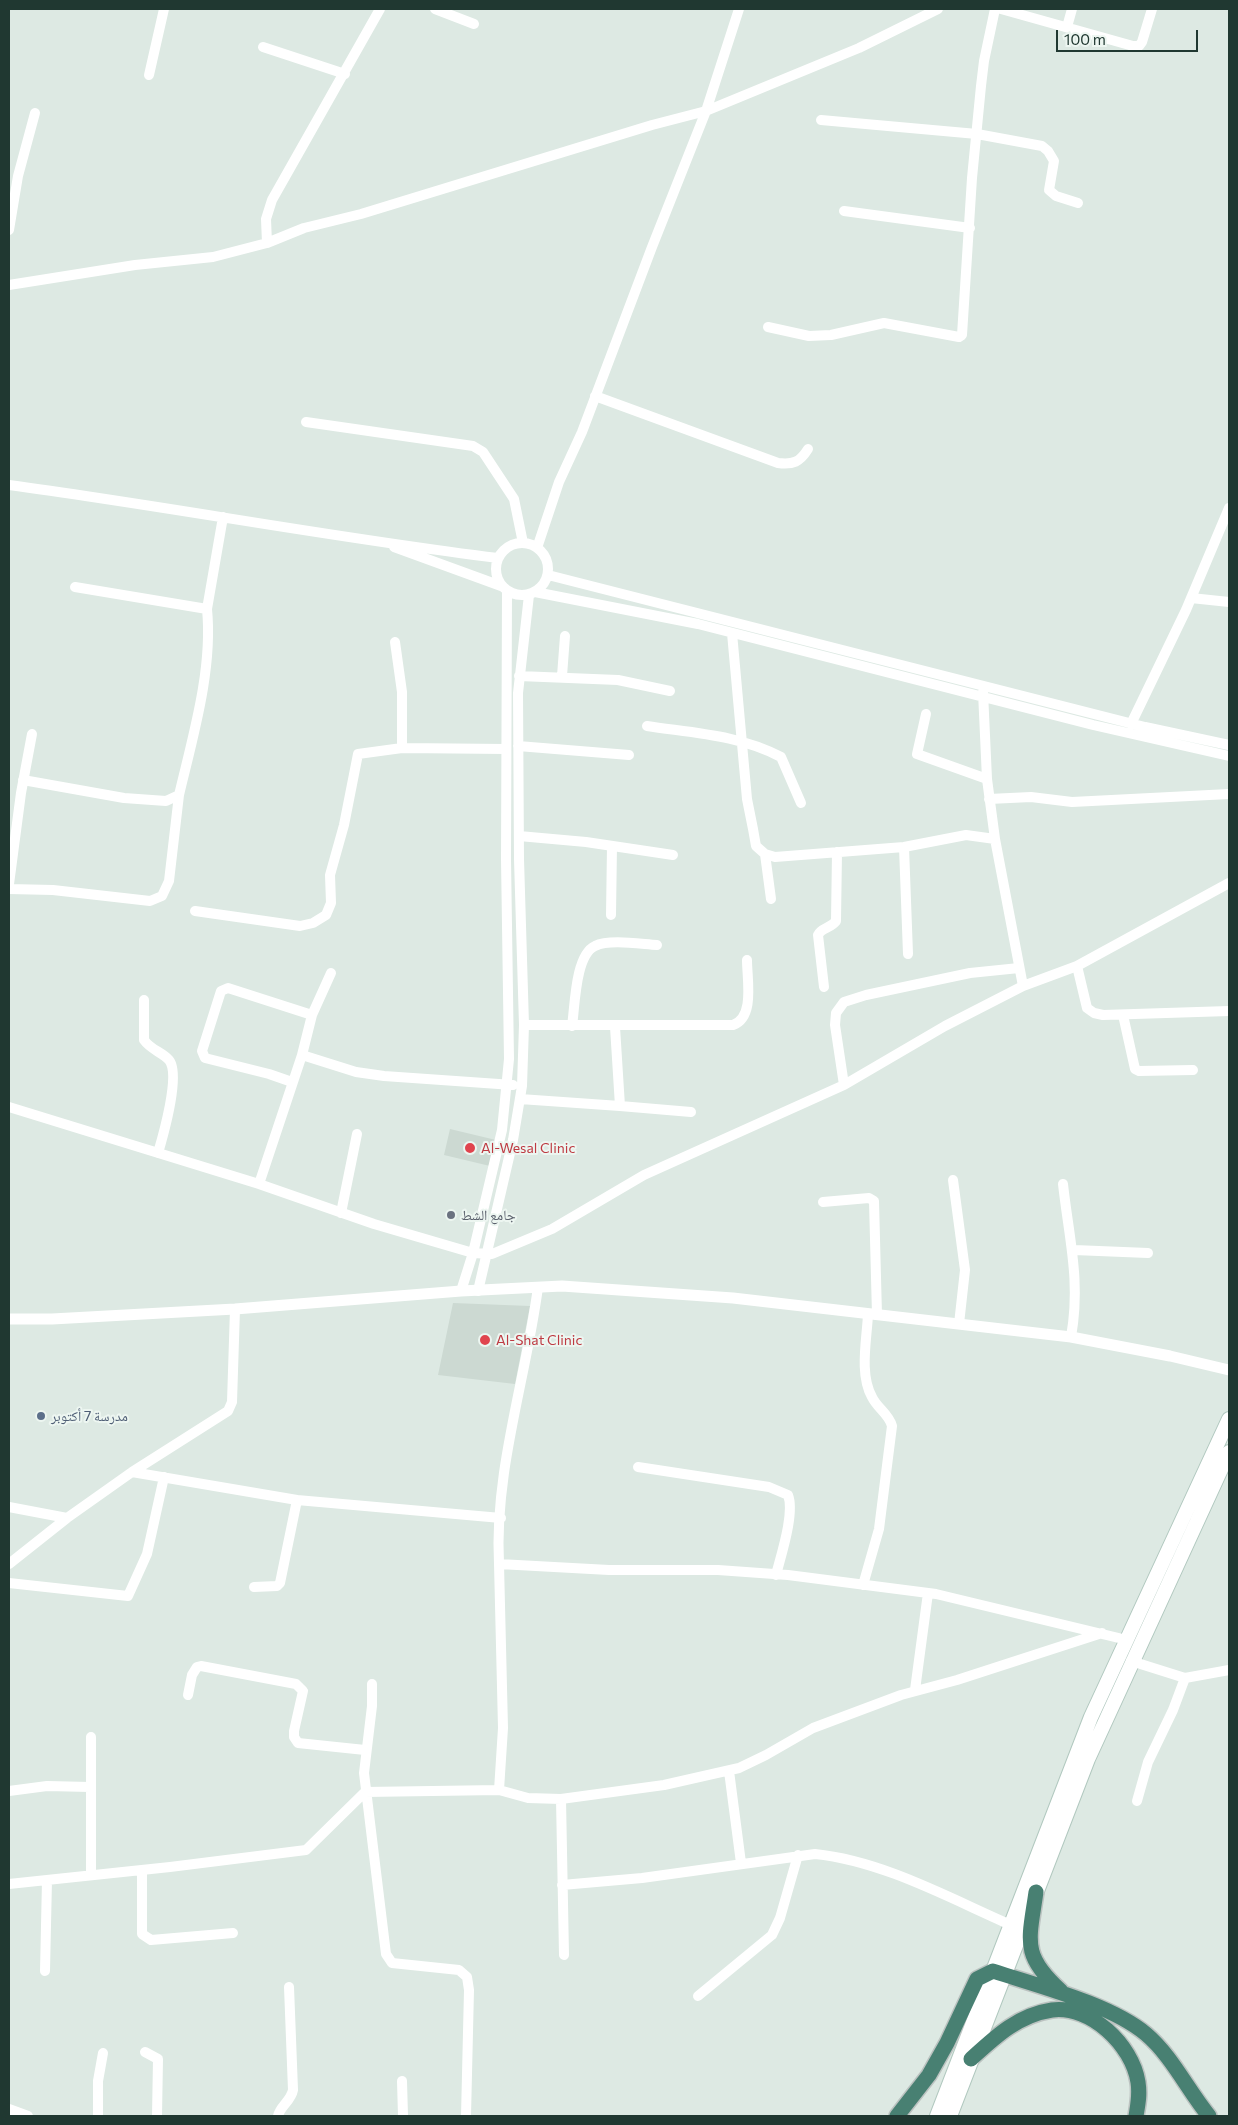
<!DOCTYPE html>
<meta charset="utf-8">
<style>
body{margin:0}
#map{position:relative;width:1238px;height:2125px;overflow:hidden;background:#dde9e3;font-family:Commissioner,sans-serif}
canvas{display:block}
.frame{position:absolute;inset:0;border:10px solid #203831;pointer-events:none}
.scale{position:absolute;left:1056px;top:30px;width:142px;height:22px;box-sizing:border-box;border:2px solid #203831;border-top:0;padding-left:6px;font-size:15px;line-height:18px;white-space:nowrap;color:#203831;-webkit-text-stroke:4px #edf6f1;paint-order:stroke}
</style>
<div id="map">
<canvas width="1238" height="2125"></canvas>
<div class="frame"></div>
<div class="scale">100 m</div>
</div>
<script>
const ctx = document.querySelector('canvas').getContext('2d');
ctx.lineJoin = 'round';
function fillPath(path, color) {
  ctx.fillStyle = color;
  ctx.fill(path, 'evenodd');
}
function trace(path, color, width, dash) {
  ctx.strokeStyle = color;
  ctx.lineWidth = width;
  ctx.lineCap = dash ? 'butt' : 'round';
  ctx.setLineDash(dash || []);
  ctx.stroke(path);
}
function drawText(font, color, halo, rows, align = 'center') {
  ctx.font = font + ' Commissioner,"Noto Naskh Arabic",sans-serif';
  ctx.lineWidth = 4;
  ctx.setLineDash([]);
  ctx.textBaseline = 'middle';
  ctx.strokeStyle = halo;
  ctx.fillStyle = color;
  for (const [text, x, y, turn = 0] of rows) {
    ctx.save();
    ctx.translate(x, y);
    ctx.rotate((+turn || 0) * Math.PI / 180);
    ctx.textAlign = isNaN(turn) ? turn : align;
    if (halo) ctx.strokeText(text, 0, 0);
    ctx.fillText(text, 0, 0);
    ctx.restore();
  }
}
const built = new Path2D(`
 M450,1129L496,1140L490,1166L444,1155Z
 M453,1303L530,1306L515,1384L438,1375Z`);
const minor = new Path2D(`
 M435,9L474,24
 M1001,9L1133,46H1139L1142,42L1152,9
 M1067,27L1072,9
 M263,47L345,74
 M149,75L164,9
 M821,120L977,134L1042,146L1048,151L1054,161L1049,190L1056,196L1078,203
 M844,211L970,228
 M9,230L18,176L35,113
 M267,243L266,219L272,200L380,9
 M9,285L135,265L213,257L267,243L304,228L361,214L652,125L706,111L859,48L938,9
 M768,327L809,336L831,335L884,323L959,337L962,335L972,178L981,86L984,61L995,9
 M595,396L778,463C793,465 800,462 808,449
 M306,422L473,446L483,452L514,499L523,543
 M9,485C172,507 335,538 498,558
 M496 569a26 26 0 1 1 52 0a26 26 0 1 1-52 0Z
 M394,547L501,586
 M537,548L559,482L582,432L652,247L706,111L739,9
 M548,575L1145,727L1229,745
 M75,587L207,609L223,517
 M535,592L698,624L1093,725L1229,756
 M1191,598L1229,602
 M732,633L747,799L753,829L756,846L765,854L775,857L904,847L966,835L995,839
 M395,642L402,692V748L506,749
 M519,676L618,680L670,691
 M562,676L565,636
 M983,692L987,779L995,839L1023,986
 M926,714L917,754L987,779
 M1131,724L1186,610L1229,508
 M647,726C693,733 740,735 781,757L801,803
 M518,746L629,755
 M23,780L124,798L166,801L179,795C193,736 213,669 207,609
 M989,799L1031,797L1072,802L1229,794
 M519,836L586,842L673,855
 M904,847L908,954
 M765,854L771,899
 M9,884L21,793L32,734
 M9,889L53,890L150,901L162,896L169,881L179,795
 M195,911L300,926L313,923L326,915L331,903L330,875L344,825L358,754L402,748
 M611,915L612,846
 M1077,966L1087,1008L1094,1013L1103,1015L1229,1011
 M824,987L818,935C821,928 831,928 836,921L837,852
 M144,1000V1040C151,1050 162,1052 169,1060C181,1074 163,1136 158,1153
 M312,1015L331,973
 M1123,1015L1135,1069L1139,1071L1193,1070
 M524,1025H733C755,1017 747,980 747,960
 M572,1026C575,1007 575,955 595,946C609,939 640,944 657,945
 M292,1082L269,1074L205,1058L202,1051L221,991L228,988L312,1015L302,1055
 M844,1085L835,1025L836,1013L844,1002L866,995L970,973L1019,968
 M520,1099L620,1106L615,1027
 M620,1106L691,1112
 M9,1107L259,1184L374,1224L473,1253L492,1254L552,1229L644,1175L844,1085L945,1026L1023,986L1077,966L1229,883
 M953,1180L965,1270L959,1324
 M259,1184L302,1055L356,1072L384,1076L513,1085
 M1063,1184C1069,1239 1081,1281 1071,1337
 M823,1202L869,1198L874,1201L877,1315
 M341,1213L357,1134
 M1074,1250L1148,1253
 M538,1287C526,1379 494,1471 499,1564L609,1570H718L788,1575L936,1594L1127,1640
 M461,1291L473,1253L502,1130L509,1059L506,859L507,591
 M478,1291L513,1140L522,1086L524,1025L519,859L518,693L529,595
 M638,1467L769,1487L788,1495C795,1513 781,1555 776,1575
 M132,1472L297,1500L501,1518
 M9,1507L67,1518
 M9,1564L67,1518L132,1472L228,1411L232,1402L235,1309
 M9,1583L128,1596L147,1554L164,1477
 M863,1585L879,1529L892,1426C889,1414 877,1408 872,1397C859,1374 867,1339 868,1314
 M254,1587L277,1586L280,1583L297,1500
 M1131,1661L1185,1678L1229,1670
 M372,1684V1706L364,1773L386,1954L392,1963L459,1970L467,1977L469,1990L466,2116
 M915,1690L928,1593
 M188,1695L192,1675L197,1667L201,1666L296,1684L303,1691L294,1731V1737L298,1743L365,1750
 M91,1737V1874
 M729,1771L741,1863
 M499,1790L503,1728L499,1564
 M9,1791L47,1786L90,1787
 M561,1799L564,1955
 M1137,1801L1148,1762L1173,1710L1185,1678
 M142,1870V1934L151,1940L233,1933
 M9,1884L170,1867L306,1850L365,1792L499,1790L528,1798L561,1799L664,1785L739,1768L766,1755L813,1728L901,1695L957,1680L1102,1633
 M562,1885L642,1878L815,1854C883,1861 949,1898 1011,1925
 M45,1971L47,1880
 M698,1996L772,1935L780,1918L798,1855
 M145,2052L158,2059L157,2116
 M402,2081L403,2116
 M9,2109L28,2116
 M98,2116V2081L103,2053
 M278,2116C280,2106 291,2101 293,2090L289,1987`);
const tertiary = new Path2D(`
 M9,1319H52L235,1309L461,1291L562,1286L733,1298L1071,1337L1170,1356L1229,1370`);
const secondary = new Path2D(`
 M937,2116L1091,1717L1229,1419
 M950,2116L1088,1759L1229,1452`);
const trunk = new Path2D(`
 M1036,1892C1029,1941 1021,1955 1061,1991
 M971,2059C995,2037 1018,2015 1052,2010C1091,2005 1132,2045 1138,2082C1140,2095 1138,2104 1136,2116
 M897,2116L929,2075L947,2043L977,1979L993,1971C1038,1986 1110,2004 1146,2034C1172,2056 1187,2089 1209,2116`);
const markers = [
 [470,1148,6,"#e0444e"],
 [451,1215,5,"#6b7280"],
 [485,1340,6,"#e0444e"],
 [41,1416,5,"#5c6f8a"]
];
const healthNames = [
 ["Al-Wesal Clinic",481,1148],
 ["Al-Shat Clinic",496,1340]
];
const worshipNames = [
 ["جامع الشط",461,1215]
];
const serviceNames = [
 ["مدرسة 7 أكتوبر",51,1416]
];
fillPath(built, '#ccd9d2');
trace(secondary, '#b1c8bf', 16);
trace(trunk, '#bcc3c1', 18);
trace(minor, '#fff', 10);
trace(tertiary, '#fff', 11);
trace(secondary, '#fff', 14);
trace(trunk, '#488072', 15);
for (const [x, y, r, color] of markers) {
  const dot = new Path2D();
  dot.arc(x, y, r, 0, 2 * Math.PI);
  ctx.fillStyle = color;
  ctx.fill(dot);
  trace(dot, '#edf6f1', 2);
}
drawText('14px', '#be3a42', '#edf6f1', healthNames, 'left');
drawText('14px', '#5b616d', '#edf6f1', worshipNames, 'left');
drawText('14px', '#4e5e75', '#edf6f1', serviceNames, 'left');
</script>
